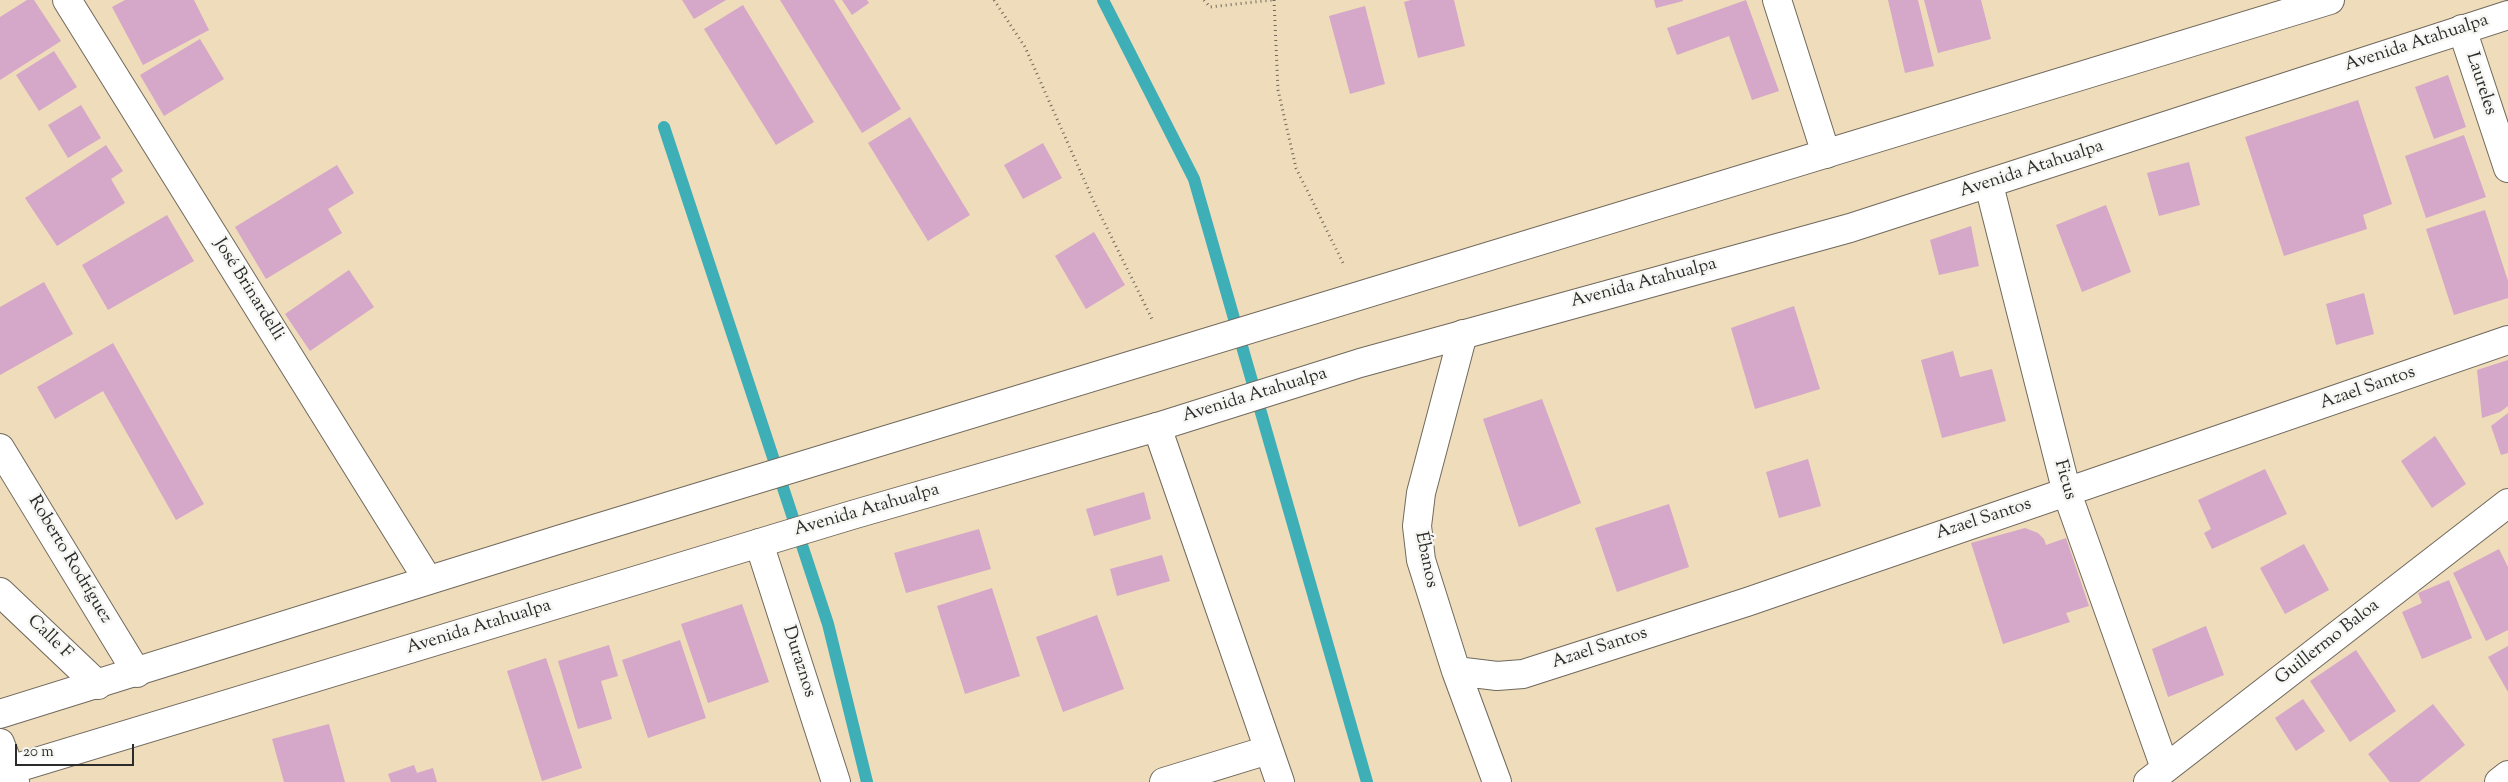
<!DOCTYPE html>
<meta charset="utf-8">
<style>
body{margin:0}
#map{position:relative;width:2508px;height:782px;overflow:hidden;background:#efdcba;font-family:"Sorts Mill Goudy",serif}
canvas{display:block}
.scale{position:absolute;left:15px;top:744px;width:119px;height:22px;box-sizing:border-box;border:2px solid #2b2b2b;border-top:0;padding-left:6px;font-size:15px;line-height:18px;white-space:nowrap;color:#2b2b2b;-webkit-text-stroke:4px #f6f6f2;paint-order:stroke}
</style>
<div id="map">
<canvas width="2508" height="782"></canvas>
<div class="scale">20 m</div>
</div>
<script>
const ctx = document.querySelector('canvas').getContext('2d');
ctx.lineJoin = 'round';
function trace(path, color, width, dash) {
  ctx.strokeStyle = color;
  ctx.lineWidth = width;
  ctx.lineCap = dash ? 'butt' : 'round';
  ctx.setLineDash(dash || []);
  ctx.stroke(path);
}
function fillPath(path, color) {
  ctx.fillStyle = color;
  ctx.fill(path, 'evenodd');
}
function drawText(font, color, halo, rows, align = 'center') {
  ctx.font = font + ' "Sorts Mill Goudy",serif';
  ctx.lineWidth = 5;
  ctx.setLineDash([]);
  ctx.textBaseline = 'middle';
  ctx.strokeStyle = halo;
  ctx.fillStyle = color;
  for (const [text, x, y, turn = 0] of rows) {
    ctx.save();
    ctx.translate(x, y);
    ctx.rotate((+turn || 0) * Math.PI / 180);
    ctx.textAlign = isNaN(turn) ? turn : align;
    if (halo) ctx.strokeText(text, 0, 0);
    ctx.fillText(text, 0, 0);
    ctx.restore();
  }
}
const stream = new Path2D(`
 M1103,0L1194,179L1367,782
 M664,127L828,624L867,782`);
const building = new Path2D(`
 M27,0H34L61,41L0,80V17Z
 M125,0H194L209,30L143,65L112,7Z
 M682,0H726L694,19Z
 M780,0H834L901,109L862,133Z
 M842,0H867L869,3L852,15Z
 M1411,0H1454L1465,46L1418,58L1404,2Z
 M1654,0H1683V1L1656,8Z
 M1746,0L1779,91L1752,100L1729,36L1677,55L1667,28Z
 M1888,0H1918L1934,66L1905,73Z
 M1924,0H1981L1991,39L1938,53Z
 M743,5L814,122L776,145L704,29Z
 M1365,6L1385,84L1350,94L1329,16Z
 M200,39L224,79L164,116L140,75Z
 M54,51L77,87L39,111L16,75Z
 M2448,75L2466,127L2434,139L2415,87Z
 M2358,100L2392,204L2363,215L2367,229L2284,256L2245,137Z
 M81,105L101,138L68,158L48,125Z
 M910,117L970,215L928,241L868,143Z
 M2464,135L2486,197L2426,218L2405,156Z
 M1043,143L1062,178L1023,199L1004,165Z
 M106,145L123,171L111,179L125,203L57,246L25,198Z
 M2189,162L2200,205L2159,216L2147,173Z
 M337,165L354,193L328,209L342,233L266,279L235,227Z
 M2106,205L2131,272L2082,292L2056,225Z
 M2485,210L2508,281V298L2454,315L2426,229Z
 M167,215L194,261L108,310L82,265Z
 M1971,226L1979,266L1939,275L1930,240Z
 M1094,232L1125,285L1086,309L1055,256Z
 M349,270L374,307L310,351L285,314Z
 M44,282L73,334L0,375V307Z
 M2364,293L2374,334L2336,345L2326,304Z
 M1794,306L1820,389L1755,409L1731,328Z
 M113,343L204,504L176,520L103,391L55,419L37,387Z
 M1953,351L1960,377L1992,369L2006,421L1942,438L1921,360Z
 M2508,360V406L2500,412L2482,418L2477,370Z
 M1542,399L1581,503L1519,527L1483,419Z
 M2508,413V453L2501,455L2491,426Z
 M2435,436L2466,484L2432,508L2401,461Z
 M1808,459L1821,506L1779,518L1766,472Z
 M2265,469L2287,514L2212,549L2204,533L2211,529L2198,500Z
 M1144,492L1151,519L1094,536L1086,509Z
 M1669,504L1689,567L1617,592L1595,528Z
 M2025,528L2038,533L2044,539L2046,545L2066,538L2089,606L2066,613L2070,622L2003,644L1971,543Z
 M979,529L991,569L906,593L894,553Z
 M2304,544L2329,590L2285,614L2260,568Z
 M2499,549L2508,567V630L2486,641L2453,573Z
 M1162,555L1170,581L1117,596L1110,569Z
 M2449,580L2472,638L2422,659L2402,612L2422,603L2418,593Z
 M992,588L1020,676L965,694L937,606Z
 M742,604L769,682L708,703L681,624Z
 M1097,615L1124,689L1063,712L1036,637Z
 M2206,626L2224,675L2168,697L2152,649Z
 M680,640L706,718L648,738L622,660Z
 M609,645L618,676L601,681L612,719L578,729L558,661Z
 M2508,646V692L2488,657Z
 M2356,650L2396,711L2350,742L2310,681Z
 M546,658L582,768L542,781L507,671Z
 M2303,699L2325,731L2296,751L2275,718Z
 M2433,704L2465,745L2419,782H2390L2368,754Z
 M329,724L345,782H284L272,739Z
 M414,765L417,773L433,768L437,782H391L388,774Z`);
const path = new Path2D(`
 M994,0L1025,47L1094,202L1153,321
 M1204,0L1210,7L1272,0
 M1274,0L1278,90L1296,168L1343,263`);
const minor = new Path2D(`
 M67,0L428,580
 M1777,0L1826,154
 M2462,29L2508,168
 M1989,185L2067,493L2165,768
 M1463,334L1421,493L1417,526L1421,560L1456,671L1497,782
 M1157,427L1280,782
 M0,448L137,673
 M759,543L836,782
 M0,592L98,685
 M1456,671L1497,676L1523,674L1747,602L2508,340
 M0,743L15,782
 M1164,782L1268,750
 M2148,782L2508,503
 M2499,782L2508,775`);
const highway = new Path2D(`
 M0,714L561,539L2330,0
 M0,773L852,515L1157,427L1360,363L1850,228L2508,15`);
const streetNames = [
 ["Avenida Atahualpa",2417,44,-18],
 ["Laureles",2480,84,72],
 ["Avenida Atahualpa",2032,170,-18],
 ["Avenida Atahualpa",1644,284,-15],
 ["José Brinardelli",248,290,58],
 ["Azael Santos",2368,389,-19],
 ["Avenida Atahualpa",1255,396,-17],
 ["Ficus",2064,480,74],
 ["Avenida Atahualpa",867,511,-16],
 ["Azael Santos",1984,520,-18],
 ["Roberto Rodríguez",69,560,59],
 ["Ébanos",1425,560,78],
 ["Avenida Atahualpa",479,628,-17],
 ["Calle F",49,638,44],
 ["Guillermo Baloa",2328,643,-38],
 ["Azael Santos",1600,649,-18],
 ["Duraznos",798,662,72]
];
trace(stream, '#3eafb6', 12);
fillPath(building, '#d5a7c8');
trace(minor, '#70695d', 30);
trace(highway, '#70695d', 30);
trace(path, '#70695d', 3, [1, 4]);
trace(minor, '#fff', 28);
trace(highway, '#fff', 28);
drawText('18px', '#2b2b2b', '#f6f6f2', streetNames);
</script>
